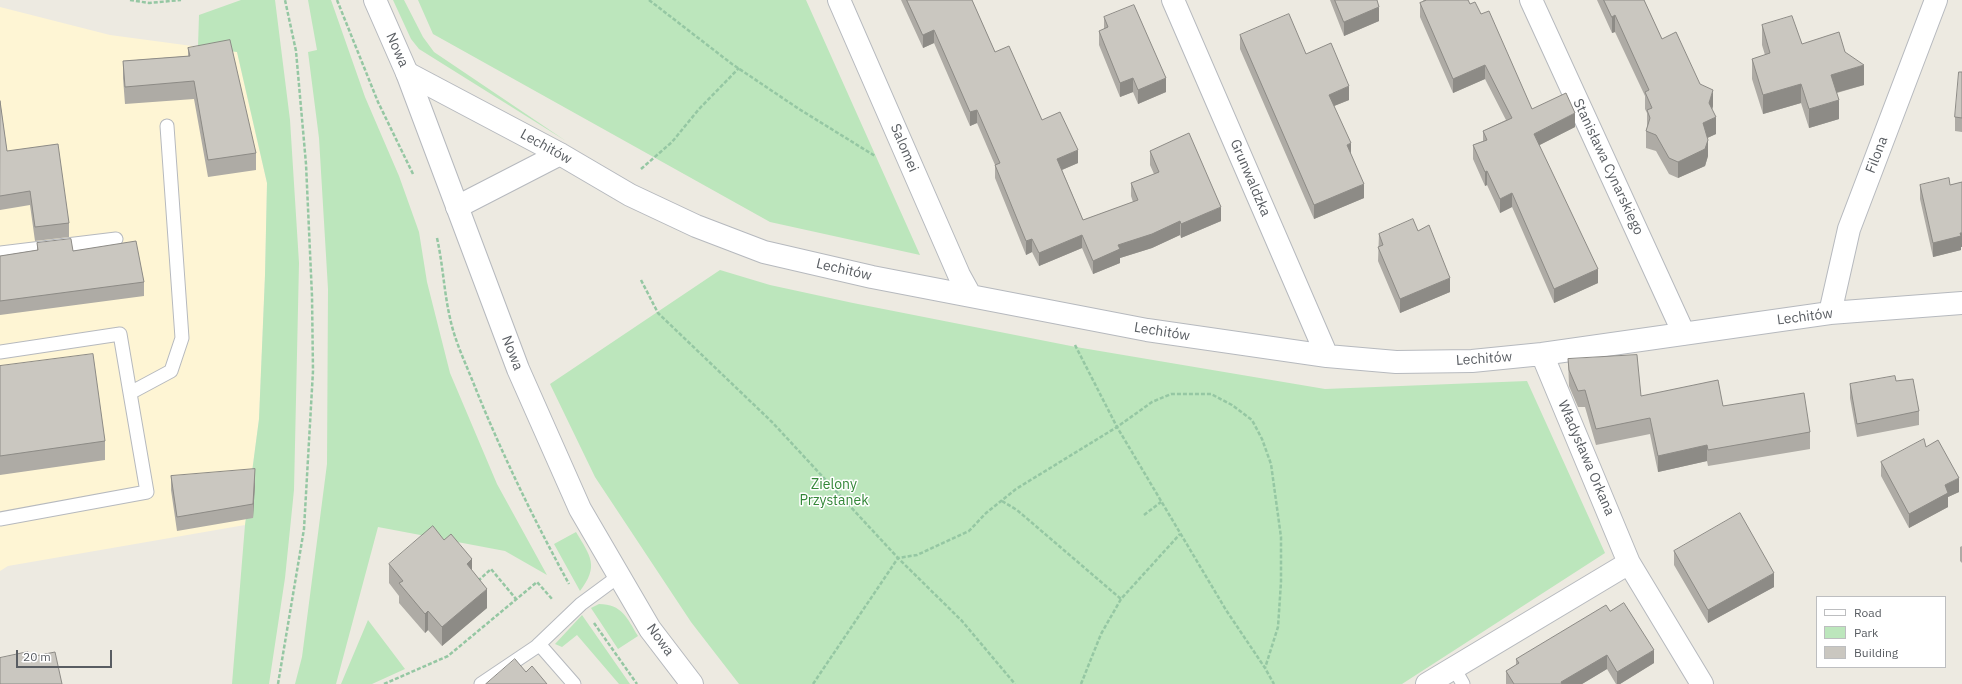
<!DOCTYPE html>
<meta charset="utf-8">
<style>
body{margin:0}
#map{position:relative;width:1962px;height:684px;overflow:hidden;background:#edeae1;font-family:"IBM Plex Sans",sans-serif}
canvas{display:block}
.legend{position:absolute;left:1816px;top:596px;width:130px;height:72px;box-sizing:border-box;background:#fff;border:1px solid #bdbec0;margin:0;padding:5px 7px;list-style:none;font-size:12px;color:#595d62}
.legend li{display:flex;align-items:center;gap:8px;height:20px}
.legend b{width:20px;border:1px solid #bdbec0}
.scale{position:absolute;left:16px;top:650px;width:96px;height:18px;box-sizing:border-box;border:2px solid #595d62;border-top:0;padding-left:5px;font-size:12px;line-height:14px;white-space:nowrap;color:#595d62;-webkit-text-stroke:3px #fff;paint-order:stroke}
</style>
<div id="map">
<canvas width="1962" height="684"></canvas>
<ul class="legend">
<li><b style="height:5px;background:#fff"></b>Road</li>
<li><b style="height:11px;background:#bce6bc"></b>Park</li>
<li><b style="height:11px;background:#cac7c0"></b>Building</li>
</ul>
<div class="scale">20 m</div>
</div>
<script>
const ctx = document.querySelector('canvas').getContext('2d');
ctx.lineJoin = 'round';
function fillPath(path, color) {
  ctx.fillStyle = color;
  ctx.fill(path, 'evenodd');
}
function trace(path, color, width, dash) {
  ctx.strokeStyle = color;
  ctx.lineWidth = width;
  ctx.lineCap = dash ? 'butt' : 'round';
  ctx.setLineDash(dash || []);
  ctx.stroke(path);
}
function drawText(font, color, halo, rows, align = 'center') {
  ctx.font = font + ' "IBM Plex Sans",sans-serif';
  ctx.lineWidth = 3;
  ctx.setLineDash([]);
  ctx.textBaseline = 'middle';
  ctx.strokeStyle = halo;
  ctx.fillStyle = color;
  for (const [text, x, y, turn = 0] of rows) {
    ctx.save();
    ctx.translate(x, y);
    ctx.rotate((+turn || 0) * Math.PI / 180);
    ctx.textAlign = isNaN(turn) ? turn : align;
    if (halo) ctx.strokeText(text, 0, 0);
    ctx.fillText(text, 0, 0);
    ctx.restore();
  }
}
const commercial = new Path2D(`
 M0,7L110,35L237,52L267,183L265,275L259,419L245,525L8,566L0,571Z`);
const green = new Path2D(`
 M241,0H275L290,120L299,263L294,490L285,578L269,684H232L245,525L259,419L265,275L267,183L237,52L198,47L199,15Z
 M308,0H331L365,97L399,176L419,232L427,282L450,373L497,484L547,575L505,551L378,527L336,684H295L302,657L327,464L328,289L319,138L308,52L317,50Z
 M393,0H404L423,37L434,52L566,141L419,49L411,39Z
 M418,0H806L920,255L770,222L433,34Z
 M720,270L770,285L853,303L1076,347L1325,389L1527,381L1605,553L1402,684H739L691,622L595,477L550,384Z
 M576,532C591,557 599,566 580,591L554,544Z
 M599,604C622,604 627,618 638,636L618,649L591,608Z
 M582,615L630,684H619L577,635L562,647L555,644Z
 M368,620L405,669L372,684H341Z`);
const path = new Path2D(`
 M130,0L149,3L181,0
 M337,0L378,102L413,174
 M649,0L732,64L799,109L875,156
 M641,169L672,142L699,109L739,68
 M437,238C443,265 444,292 450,318C455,342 466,364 475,387C502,454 534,520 569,584
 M641,280L658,313L772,422L898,558L917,555L969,531L986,513L1016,489L1117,427L1152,402L1171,394H1211L1232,405L1252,420L1262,439L1271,464L1281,537V582L1278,627L1265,668
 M1075,345L1117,427L1226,610L1265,668L1274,684
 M1002,501L1017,510L1121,599
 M1144,515L1161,502
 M478,581L491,569L516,599
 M594,623L637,684
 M278,684L304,529L313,371L312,296L306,164L296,51L285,0
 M384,684L448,656L537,582L552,599
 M813,684L898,558L962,621L1015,684
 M1081,684L1101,634L1121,599L1180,534`);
const service = new Path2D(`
 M0,253L116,239
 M0,352L120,334L130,393
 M0,519L147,492L130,393L171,371L182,338L167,126
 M539,644L574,684
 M1454,668L1463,684
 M481,684L536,647L581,604L619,576`);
const minor = new Path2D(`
 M839,0L959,275L970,295
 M1173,0L1327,356
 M1531,0L1684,334
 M407,73L560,154L630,195L696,226L764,252L872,277L1147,330L1327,356L1396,362L1472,361L1542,354L1830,313L1962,303
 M457,207L560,154
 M1830,313L1849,229L1936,0
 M1629,563L1702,684
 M1427,684L1629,563L1542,354`);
const tertiary = new Path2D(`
 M375,0L407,73L518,369L580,509L650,629L692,684`);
const wall = new Path2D(`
 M901,0H972L995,52L1042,120L1078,163L1062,170L1083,220L1133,202L1131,196V183L1154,174L1150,165V151L1221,221L1181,238L1180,235L1152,248L1120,258V263L1093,274L1082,248L1039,266L1032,252L1026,255L995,178V165L977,123L970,126L934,43L923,48Z
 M1330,0H1377L1379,21L1344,36Z
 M1423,0H1468L1470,4L1481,14L1532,109L1575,127L1539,145L1598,283L1554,303L1512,207L1500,213L1487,185L1485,186L1473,159V145L1483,141V131L1506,120L1485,79L1453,93L1420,17V3L1424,2Z
 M1597,0H1644L1662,39L1700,84L1713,106L1712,110L1716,134L1707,138L1708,156L1705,166L1678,178L1669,174L1656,151L1646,148V131L1647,127V113L1645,109V96L1615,32L1612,33Z
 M1104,17L1166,92L1138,104L1133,92L1120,97L1099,45V31L1104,29Z
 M1762,25L1802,44L1845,52L1864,85L1837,93L1839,119L1809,128L1801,103L1763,114L1752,79V59L1765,55L1762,45Z
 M1240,35L1306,54L1349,100L1334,106L1351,155L1364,198L1314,219L1240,49Z
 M188,48L256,153V170L208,177L194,99L125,104L123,78V61L188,56Z
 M1962,72V132L1955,131V117Z
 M0,101L7,151L69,223V237L35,241L30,205L0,210Z
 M1962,182V247H1961V250L1933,257L1920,199V185H1950Z
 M1418,231L1450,292L1400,313L1378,261L1379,234Z
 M37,243L73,251L144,282V296L0,315V256L37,250Z
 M1568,359L1641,396L1723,406L1810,432V449L1708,466L1707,461L1658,472L1650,434L1596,445L1585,407H1578L1569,386Z
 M0,366L105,441V460L0,475Z
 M1896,381L1919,411V425L1857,437L1850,398V384Z
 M1926,447L1959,492L1948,497V507L1909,528L1881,476V462Z
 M171,476L255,483L253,518L177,531L171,490Z
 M444,540L472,571L487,608L442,646L428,630L425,633L399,603V596L389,583V564Z
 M1962,546V563L1960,561V547Z
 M1674,551L1774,587L1708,623L1674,565Z
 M1610,611L1654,663L1620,684H1616L1607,669L1582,684H1506V671L1516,665V659Z`);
const shadedWall = new Path2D(`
 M1379,7V21L1344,36V22Z
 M1615,15V32L1612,33V17Z
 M934,30V43L923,48V35Z
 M1485,65V79L1453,93V79Z
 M1864,65V85L1831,94V75Z
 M1133,78V92L1120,97V83Z
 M1166,78V92L1138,104V90Z
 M1801,84V103L1763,114V95Z
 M1349,86V100L1329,108V95Z
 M1713,90V106L1709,120V103Z
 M1839,100V119L1809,128V109Z
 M977,110V123L970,126V112Z
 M1575,113V127L1534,148V134Z
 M1716,117V134L1703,140V123Z
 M1708,140V156L1705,166L1678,178V162Z
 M1351,143V157L1347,145Z
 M1078,150V163L1057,172V159Z
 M1487,171V185L1485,186V172Z
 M1364,184V198L1314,219V205Z
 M1512,193V207L1500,213V199Z
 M1221,207V221L1181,238V224Z
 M1180,221V235L1152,248L1120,258V263L1093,274V261L1118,245Z
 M1962,233V247H1961V250L1933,257V243Z
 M1082,235V248L1039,266V253Z
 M1032,239V252L1026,255V241Z
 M1598,269V283L1554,303V289Z
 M1450,278V292L1400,313V299Z
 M1707,445V461L1658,472V456Z
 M255,469V483L253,518V504Z
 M1959,478V492L1948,497V507L1909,528V514L1945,485Z
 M472,559V579L467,564Z
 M1774,573V587L1708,623V610Z
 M487,589V608L442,646V627Z
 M428,611V630L425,633V614Z
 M1654,650V663L1620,684H1617V672Z
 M1607,655V669L1582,684H1561V682Z`);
const building = new Path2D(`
 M907,0H972L995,52L1009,46L1042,120L1060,112L1078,150L1057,159L1083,220L1138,200L1131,183L1159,172L1150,151L1189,133L1221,207L1181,224L1180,221L1152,234L1118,245L1120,249L1093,261L1082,235L1039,253L1032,239L1026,241L995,165L1000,163L977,110L970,112L934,30L923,35Z
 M1335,0H1377L1379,7L1344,22Z
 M1427,0H1468L1470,4L1475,2L1481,14L1489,11L1532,109L1566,93L1575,113L1534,134L1598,269L1554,289L1512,193L1500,199L1487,171L1485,172L1473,145L1487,140L1483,131L1512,118L1485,65L1453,79L1420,3Z
 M1604,0H1644L1662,39L1676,32L1700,84L1713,90L1709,103L1716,117L1703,123L1708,140L1705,149L1678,162L1669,158L1656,135L1646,131L1650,118L1647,110L1652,108L1645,92L1649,90L1615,15L1612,17Z
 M1134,5L1166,78L1138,90L1133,78L1120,83L1099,31L1108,27L1104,17Z
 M1289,14L1306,54L1331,43L1349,86L1329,95L1351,143L1347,145L1364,184L1314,205L1240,35Z
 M1792,16L1802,44L1839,32L1845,52L1864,65L1831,75L1839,100L1809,109L1801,84L1763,95L1752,59L1770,53L1762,25Z
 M230,40L256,153L208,160L194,81L125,87L123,61L190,56L188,48Z
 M1959,72H1962V118L1955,117Z
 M0,101L7,151L58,144L69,223L35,227L30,191L0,196Z
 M1949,178L1950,185L1962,182V233H1960L1961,236L1933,243L1920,185Z
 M1413,219L1418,231L1429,225L1450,278L1400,299L1378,247L1383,245L1379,234Z
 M71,239L73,251L136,241L144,282L0,301V256L38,250L37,243Z
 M93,354L105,441L0,456V366Z
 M1637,355L1641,396L1718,380L1723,406L1804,393L1810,432L1708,450L1707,445L1658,456L1650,418L1596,429L1585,390L1578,391L1569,370L1568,359Z
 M1895,376L1896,381L1913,379L1919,411L1857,424L1850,384Z
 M1924,439L1926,447L1938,440L1959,478L1945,485L1948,493L1909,514L1881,462Z
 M255,469L253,504L177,517L171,476Z
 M1740,513L1774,573L1708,610L1674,551Z
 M433,526L444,540L451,534L472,559L467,564L487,589L442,627L428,611L425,614L399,583L403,581L389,564Z
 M1624,603L1654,650L1617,672L1607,655L1561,682L1562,684H1514L1506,671L1519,663L1516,659L1606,605L1610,611Z
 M28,652L30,657L55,652L62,684H0V658Z
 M515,659L526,672L532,666L547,684H486Z`);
const streetNames = [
 ["Nowa",397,50,66],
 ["Lechitów",546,147,29],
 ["Salomei",904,148,67],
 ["Filona",1877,155,-69],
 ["Stanisława Cynarskiego",1608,167,65],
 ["Grunwaldzka",1250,178,67],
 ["Lechitów",844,270,13],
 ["Lechitów",1805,317,-7],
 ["Lechitów",1162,332,9],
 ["Nowa",512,353,69],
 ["Lechitów",1484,359,-4],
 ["Władysława Orkana",1586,458,67],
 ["Nowa",660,640,54]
];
const parkNames = [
 ["Zielony",834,485],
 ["Przystanek",834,501]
];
fillPath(commercial, '#fef5d4');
fillPath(green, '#bce6bc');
trace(service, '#b6b9be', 15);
trace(minor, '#b6b9be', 24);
trace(tertiary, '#b6b9be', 24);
trace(path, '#95c7a3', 2.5, [4, 2]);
trace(service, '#fff', 13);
trace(minor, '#fff', 22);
trace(tertiary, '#fff', 22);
fillPath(wall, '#aeaba5');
fillPath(shadedWall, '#8d8b86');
fillPath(building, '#cac7c0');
trace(building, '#8d8b86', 1);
drawText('14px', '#595d62', '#fff', streetNames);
drawText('14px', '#338738', '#fff', parkNames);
</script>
